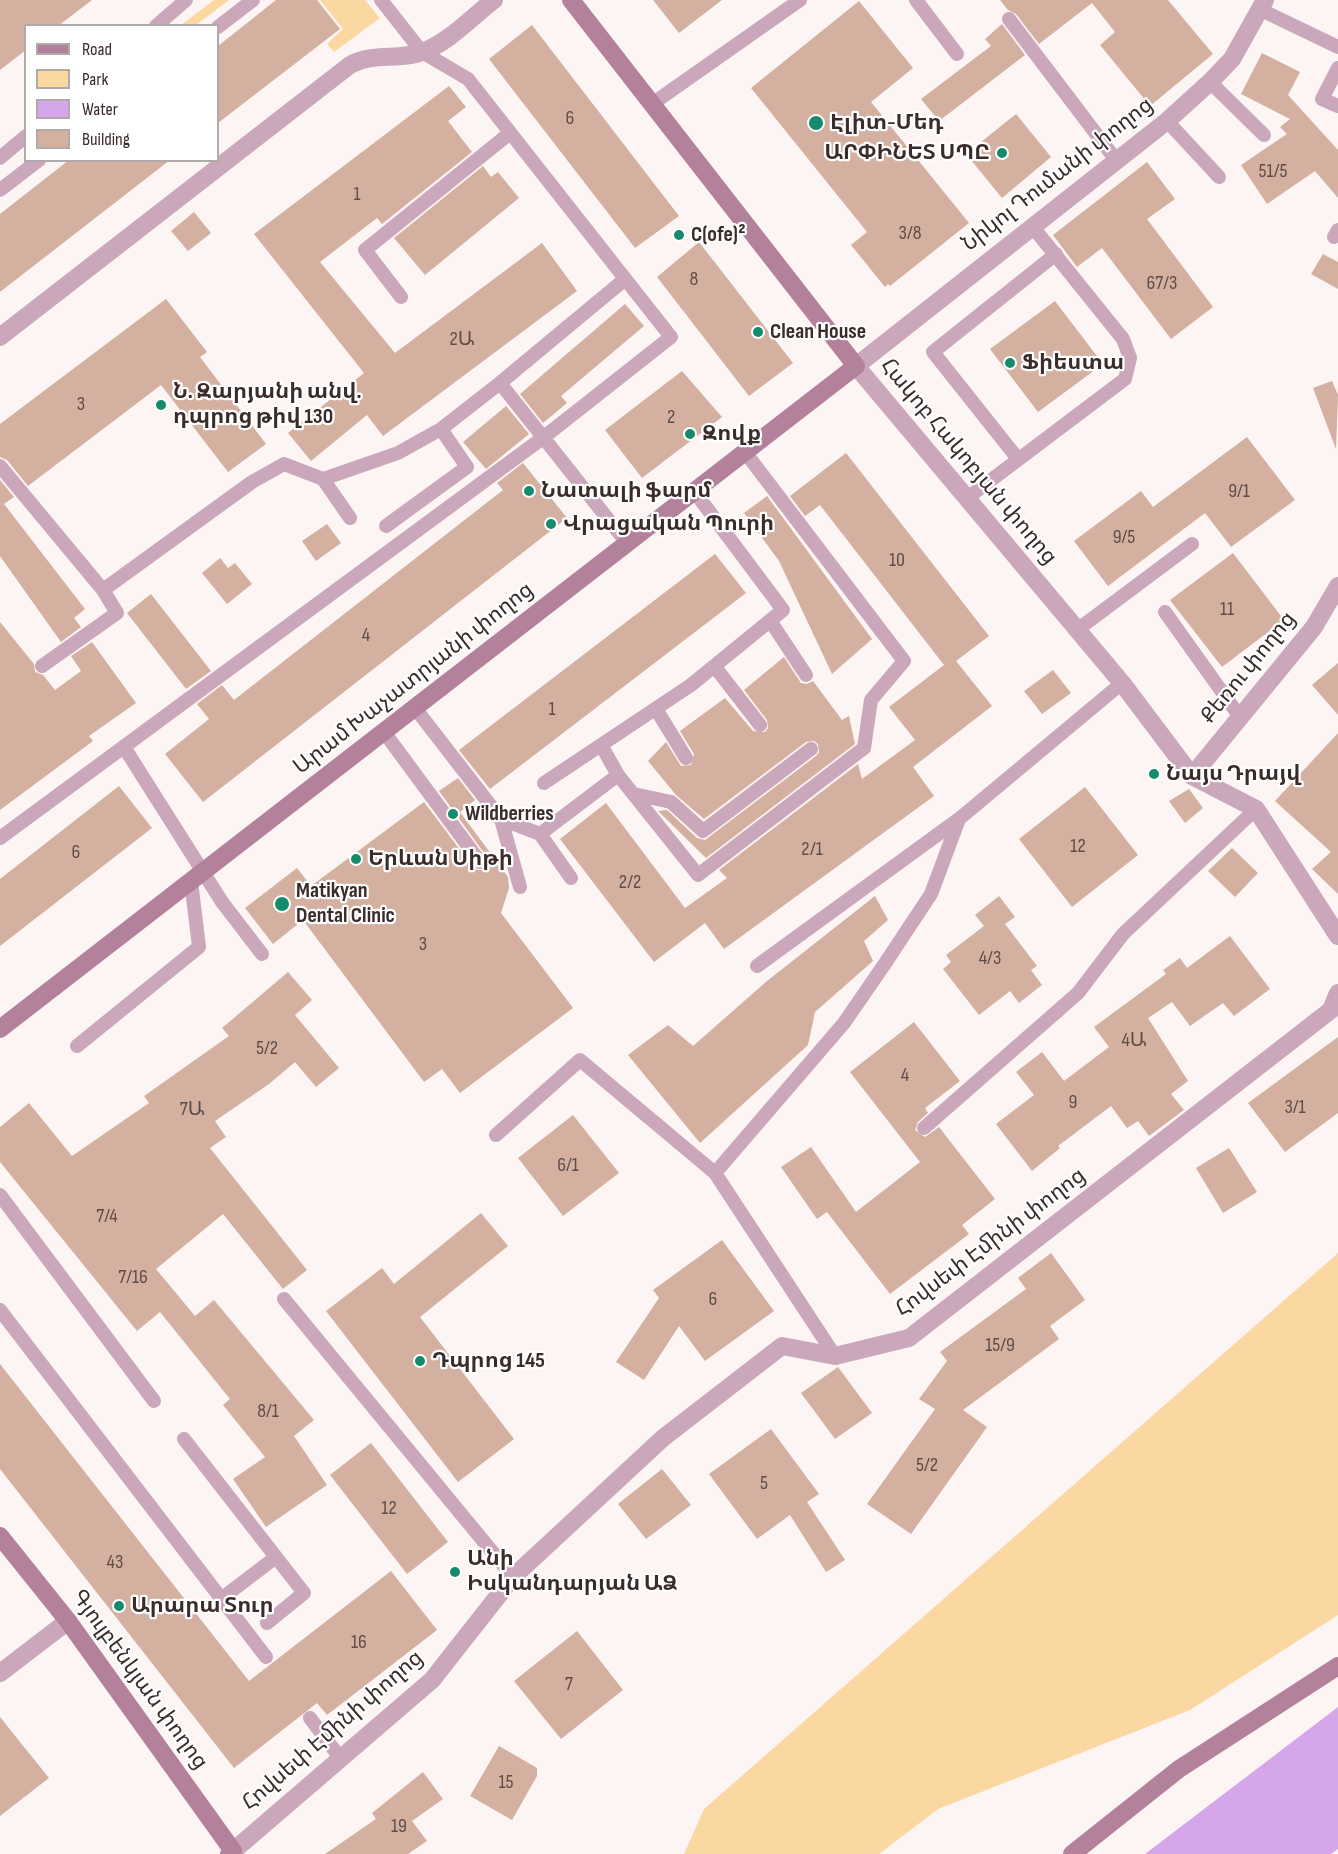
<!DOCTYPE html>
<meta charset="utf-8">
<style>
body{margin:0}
#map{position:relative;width:1338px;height:1854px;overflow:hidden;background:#fdf4f4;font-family:"Sofia Sans Condensed",sans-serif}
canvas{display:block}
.legend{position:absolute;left:24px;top:24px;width:195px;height:138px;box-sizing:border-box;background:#fff;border:2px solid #b1aaaa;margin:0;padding:8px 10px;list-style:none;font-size:18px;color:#3b2b2b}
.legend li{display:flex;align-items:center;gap:12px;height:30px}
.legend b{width:30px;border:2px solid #b1aaaa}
</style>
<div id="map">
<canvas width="1338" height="1854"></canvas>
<ul class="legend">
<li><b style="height:8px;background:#b3819c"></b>Road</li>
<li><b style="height:16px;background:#fbd7a1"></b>Park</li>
<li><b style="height:16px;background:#d5a7ea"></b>Water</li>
<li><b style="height:16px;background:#d3b0a0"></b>Building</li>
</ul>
</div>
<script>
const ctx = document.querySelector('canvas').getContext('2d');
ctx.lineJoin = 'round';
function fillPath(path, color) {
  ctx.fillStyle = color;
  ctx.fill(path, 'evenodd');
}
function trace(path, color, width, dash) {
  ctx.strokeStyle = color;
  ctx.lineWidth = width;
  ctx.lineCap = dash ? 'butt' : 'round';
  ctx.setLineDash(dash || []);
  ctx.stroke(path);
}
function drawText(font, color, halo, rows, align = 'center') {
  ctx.font = font + ' "Sofia Sans Condensed","Noto Sans Armenian",sans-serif';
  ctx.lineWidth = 4.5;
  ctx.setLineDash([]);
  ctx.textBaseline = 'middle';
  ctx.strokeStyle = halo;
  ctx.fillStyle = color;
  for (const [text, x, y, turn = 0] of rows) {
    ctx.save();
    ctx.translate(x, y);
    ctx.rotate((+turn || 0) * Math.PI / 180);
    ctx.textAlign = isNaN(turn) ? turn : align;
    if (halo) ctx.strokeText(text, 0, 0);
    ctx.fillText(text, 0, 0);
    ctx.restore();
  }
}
const green = new Path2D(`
 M214,0H229L196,25H181Z
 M320,0H365L380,18L334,52L327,44L343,29Z
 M1338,1253V1615L1190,1710L938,1809L879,1854H684L704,1809Z`);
const water = new Path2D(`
 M1338,1707V1849L1331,1854H1145Z`);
const building = new Path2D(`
 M0,0H92L58,26H26V50L0,70Z
 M276,0H317L340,29L218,123V46Z
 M653,0H722L679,33Z
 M1000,0H1168L1213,54L1150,106L1100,45L1115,32L1092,3L1039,44L1016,14L1008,10Z
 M859,1L913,68L871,102L969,223L890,286L888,284L885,287L851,245L867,232L751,88Z
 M1002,24L1025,55L939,121L921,99L991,46L985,39Z
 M532,25L679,216L635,248L489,59Z
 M1262,53L1300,72L1288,95L1338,150V198L1315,171L1267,204L1241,165L1287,134L1280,127L1290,119L1241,94Z
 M449,86L466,107L448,121L472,152L382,224L377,218L320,262L395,353L542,243L577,291L383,436L367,415L311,461L288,433L364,373L254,234Z
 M1016,114L1051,157L1002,198L966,154Z
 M69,160H170L0,292V214Z
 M1147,162L1175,199L1147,219L1213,307L1171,339L1102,248L1077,267L1053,235Z
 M483,166L491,177L498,172L519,198L425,275L394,238Z
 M194,212L211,233L188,251L171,231Z
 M699,242L793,363L749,396L657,277Z
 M1323,254L1338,262V289L1311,274Z
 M166,299L207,352L200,357L266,444L228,472L161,385L28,486L7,460L0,457V424Z
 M1055,301L1103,364L1038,412L990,349Z
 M625,304L644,326L561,396L567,403L543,423L520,394Z
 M682,371L722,417L642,478L605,430Z
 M1332,381L1338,395L1336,449L1313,388Z
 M506,406L529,434L486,469L463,442Z
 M1247,437L1295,500L1231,547L1205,513L1108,586L1074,541L1141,491L1153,507Z
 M846,453L989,636L956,661L992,706L913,767L934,796L724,949L705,923L654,962L560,839L606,803L685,908L727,878L719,870L858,764L862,779L915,740L889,707L944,665L820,505L805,516L790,496Z
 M523,463L567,518L203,802L165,754L209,719L197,704L222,685L234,700L503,490L497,483Z
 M0,480L14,497L4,504L85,609L74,618L81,627L61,642L0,556Z
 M767,496L872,639L832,674L779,561L744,513Z
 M327,524L341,543L316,561L302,541Z
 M1233,553L1284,620L1222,667L1170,600Z
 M715,554L746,593L490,789L459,750Z
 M220,558L228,568L235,563L252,584L227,604L202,573Z
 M151,594L211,671L186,689L127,613Z
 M0,622L34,664L35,672L43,675L55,690L81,671L71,656L92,642L136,703L89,736L93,741L0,810Z
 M784,657L801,683L807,684L813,681L842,720L849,716L855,744L706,858L658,811L667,810L697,838L705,840L816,756L819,752L818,744L814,741L806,742L704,819L676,795L648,761L666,742L681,766L691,765L694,754L680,731L725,698L753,731L765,732L768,728L767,720L744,690Z
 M1338,663V715L1312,685Z
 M1053,670L1071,693L1042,714L1024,691Z
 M1338,733V894L1312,869L1331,852L1275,801Z
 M458,778L475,800L460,812L508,877L509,888L501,913L573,1008L460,1093L442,1069L424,1082L303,920L273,944L245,908L297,868L311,886L424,802L473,867L477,870H485L488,865L487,857L439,791Z
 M119,786L152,828L0,946V879Z
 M1085,787L1138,855L1072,907L1019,839Z
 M1189,789L1203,808L1185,823L1169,801Z
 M1232,848L1258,873L1235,897L1208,871Z
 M875,896L888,920L864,941L873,961L815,1012L808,1045L700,1143L628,1055L668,1025L693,1046L767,981Z
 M999,896L1015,917L1005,924L1037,966L1031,970L1042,985L1019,1003L1010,991L979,1015L943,969L951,962L946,955L984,926L975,915Z
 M1230,936L1270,989L1234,1016L1223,1003L1190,1026L1172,1002L1148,1018L1188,1081L1171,1094L1184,1110L1149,1136L1138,1121L1127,1128L1111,1106L1058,1146L1060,1148L1032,1171L996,1124L1034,1095L1016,1072L1042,1052L1064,1081L1109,1047L1094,1027L1166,974L1163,970L1180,958L1187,968Z
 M288,972L312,1000L295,1015L339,1068L316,1087L295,1062L269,1084L215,1121L226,1137L210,1148L307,1270L283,1289L223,1214L156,1269L195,1316L214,1300L314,1420L294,1436L327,1485L266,1527L233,1479L265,1457L223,1405L230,1399L160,1312L137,1331L0,1162V1127L29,1103L72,1156L149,1103L144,1096L229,1036L222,1028Z
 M914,1022L960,1081L925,1108L928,1113L918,1122L915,1130L925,1137L939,1127L995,1199L962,1225L969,1234L890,1294L827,1212L817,1219L781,1167L811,1147L856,1212L920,1162L850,1072Z
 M1338,1037V1113L1285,1152L1248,1103Z
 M573,1115L619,1173L563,1216L518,1158Z
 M1229,1148L1257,1192L1223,1213L1196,1168Z
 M481,1213L508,1246L420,1317L514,1439L458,1482L326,1311L382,1268L394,1284Z
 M722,1240L774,1311L705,1361L679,1326L644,1380L616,1362L659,1298L653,1290Z
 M1051,1253L1085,1300L1050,1326L1059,1339L963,1410L987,1427L911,1534L867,1504L935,1409L919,1399L947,1361L940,1352L1026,1289L1018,1278Z
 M0,1364L249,1681L391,1571L437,1630L327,1715L317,1703L234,1768L0,1469Z
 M838,1367L872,1413L835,1439L801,1393Z
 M771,1429L819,1494L807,1502L845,1560L826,1572L790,1515L757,1539L709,1474Z
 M371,1443L448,1542L407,1574L330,1475Z
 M662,1469L691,1505L646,1539L618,1504Z
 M577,1631L623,1690L561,1739L514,1681Z
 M0,1717L49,1778L0,1816Z
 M499,1746L537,1768V1776L512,1820L470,1796Z
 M423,1772L443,1799L412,1821L427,1841L408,1854H325L376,1819L372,1813Z`);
const lane = new Path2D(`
 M916,0L957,54
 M1259,9L1338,47
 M1009,19L1116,160
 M156,26L186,0
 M218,27L253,0
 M1338,68L1322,99L1338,106
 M1210,82L1264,135
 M652,104L800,0
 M1167,121L1219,177
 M0,158L26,136
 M0,190L39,160
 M1334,237L1338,230
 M401,297L365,250L510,133
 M500,383L624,280
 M1018,459L933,352L1056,254
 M0,466L103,590L117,613L42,666
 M323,479L350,518
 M966,499L1125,379L1130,358L1123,339L1032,226
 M386,526L467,467L441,429
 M103,590L252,482L284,464L323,479L398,453L441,429L500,383L627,543
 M1165,612L1240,717
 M771,622L806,675
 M1077,630L1192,544
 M715,667L760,725
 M415,708L501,819L540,834L618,775L698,875L864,748L871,700L904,661L745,452
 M656,709L686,758
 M384,732L480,862
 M601,745L618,775
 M124,747L222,902L262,954
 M544,783L691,685L783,610L694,491
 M634,794L671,802L703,831L811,749
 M501,819L520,887
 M540,834L571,878
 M0,838L544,437L671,337L468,79L422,52L381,0
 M757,966L959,819
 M77,1046L199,947L191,881
 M924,1128L1078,993L1123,934L1256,809
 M496,1135L580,1060L715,1173
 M0,1195L154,1401
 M284,1299L513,1577
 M0,1310L266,1657
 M835,1356L715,1173L844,1023L886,962L931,894L959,819L1122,683
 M184,1439L304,1593L267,1623
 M221,1599L276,1557
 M310,1718L341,1759`);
const street = new Path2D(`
 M1265,0L1232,59L1210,82L1167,121L856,366L1122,683L1192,776L1256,809L1338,936
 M0,337L350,65C373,52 398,61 422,52C448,43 472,17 494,0
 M1192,776L1314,627L1338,586
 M0,1673L68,1621
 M235,1854L233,1851L432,1680L513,1577L663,1438L782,1346L835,1356L909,1338L1331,1010L1338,993`);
const secondary = new Path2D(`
 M0,1029L856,366L571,0
 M0,1536L68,1621L233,1851L229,1854
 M1072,1854L1179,1769L1338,1666`);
const markers = [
 [816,123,8,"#148b6d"],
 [1002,153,6,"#148b6d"],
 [679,235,6,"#148b6d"],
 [758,332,6,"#148b6d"],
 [1010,363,6,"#148b6d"],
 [161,405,6,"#148b6d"],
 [690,434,6,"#148b6d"],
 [529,491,6,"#148b6d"],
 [551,524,6,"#148b6d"],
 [1154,774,6,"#148b6d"],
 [453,814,6,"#148b6d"],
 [356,859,6,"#148b6d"],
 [282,904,8,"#148b6d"],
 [420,1361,6,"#148b6d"],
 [455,1572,6,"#148b6d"],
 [119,1606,6,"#148b6d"]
];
const numberNames = [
 ["6",570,119],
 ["51/5",1273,172],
 ["1",357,195],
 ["3/8",910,234],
 ["8",694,280],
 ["67/3",1162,284],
 ["2Ա",462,340],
 ["3",81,405],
 ["2",671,418],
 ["9/1",1239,492],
 ["9/5",1124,538],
 ["10",897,561],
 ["11",1227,610],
 ["4",366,636],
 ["1",552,710],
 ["12",1078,847],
 ["2/1",812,850],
 ["6",76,853],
 ["2/2",630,883],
 ["3",423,945],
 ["4/3",990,959],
 ["4Ա",1134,1041],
 ["5/2",267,1049],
 ["4",905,1076],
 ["9",1073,1103],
 ["3/1",1295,1108],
 ["7Ա",192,1110],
 ["6/1",568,1166],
 ["7/4",107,1217],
 ["7/16",133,1278],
 ["6",713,1300],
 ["15/9",1000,1346],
 ["8/1",268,1412],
 ["5/2",927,1466],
 ["5",764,1484],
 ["12",389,1509],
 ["43",115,1563],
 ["16",359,1643],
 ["7",569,1685],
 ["15",506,1783],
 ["19",399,1827]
];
const poiNames = [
 ["Էլիտ-Մեդ",830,123],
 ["ԱՐՓԻՆԵՏ ՍՊԸ",990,153,"right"],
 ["C(ofe)²",691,235],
 ["Clean House",770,332],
 ["Ֆիեստա",1022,363],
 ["Ն. Զարյանի անվ.",173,392],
 ["դպրոց թիվ 130",173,417],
 ["Զովք",702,434],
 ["Նատալի ֆարմ",541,491],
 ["Վրացական Պուրի",563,524],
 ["Նայս Դրայվ",1166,774],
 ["Wildberries",465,814],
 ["Երևան Սիթի",368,859],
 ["Matikyan",296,891],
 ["Dental Clinic",296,916],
 ["Դպրոց 145",432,1361],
 ["Անի",467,1559],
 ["Իսկանդարյան ԱՁ",467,1584],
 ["Արարա Տուր",131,1606]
];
const streetNames = [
 ["Նիկոլ Դումանի փողոց",1058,175,-38],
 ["Հակոբ Հակոբյան փողոց",968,462,50],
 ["Քեռու փողոց",1249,668,-51],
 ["Արամ Խաչատրյանի փողոց",414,679,-38],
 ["Հովսեփ Էմինի փողոց",991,1243,-37],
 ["Գյուլբենկյան փողոց",139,1680,54],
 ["Հովսեփ Էմինի փողոց",333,1731,-41]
];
fillPath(green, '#fbd7a1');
fillPath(water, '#d5a7ea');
fillPath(building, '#d3b0a0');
trace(lane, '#caa7ba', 14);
trace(street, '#caa7ba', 18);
trace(secondary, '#b3819c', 18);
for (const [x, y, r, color] of markers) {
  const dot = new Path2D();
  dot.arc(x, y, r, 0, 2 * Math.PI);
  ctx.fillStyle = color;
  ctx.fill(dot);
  trace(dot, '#fff', 2);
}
drawText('20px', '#614c48', null, numberNames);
drawText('bold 22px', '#3b2b2b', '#fff', poiNames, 'left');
drawText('22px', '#3b2b2b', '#fff', streetNames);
</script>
